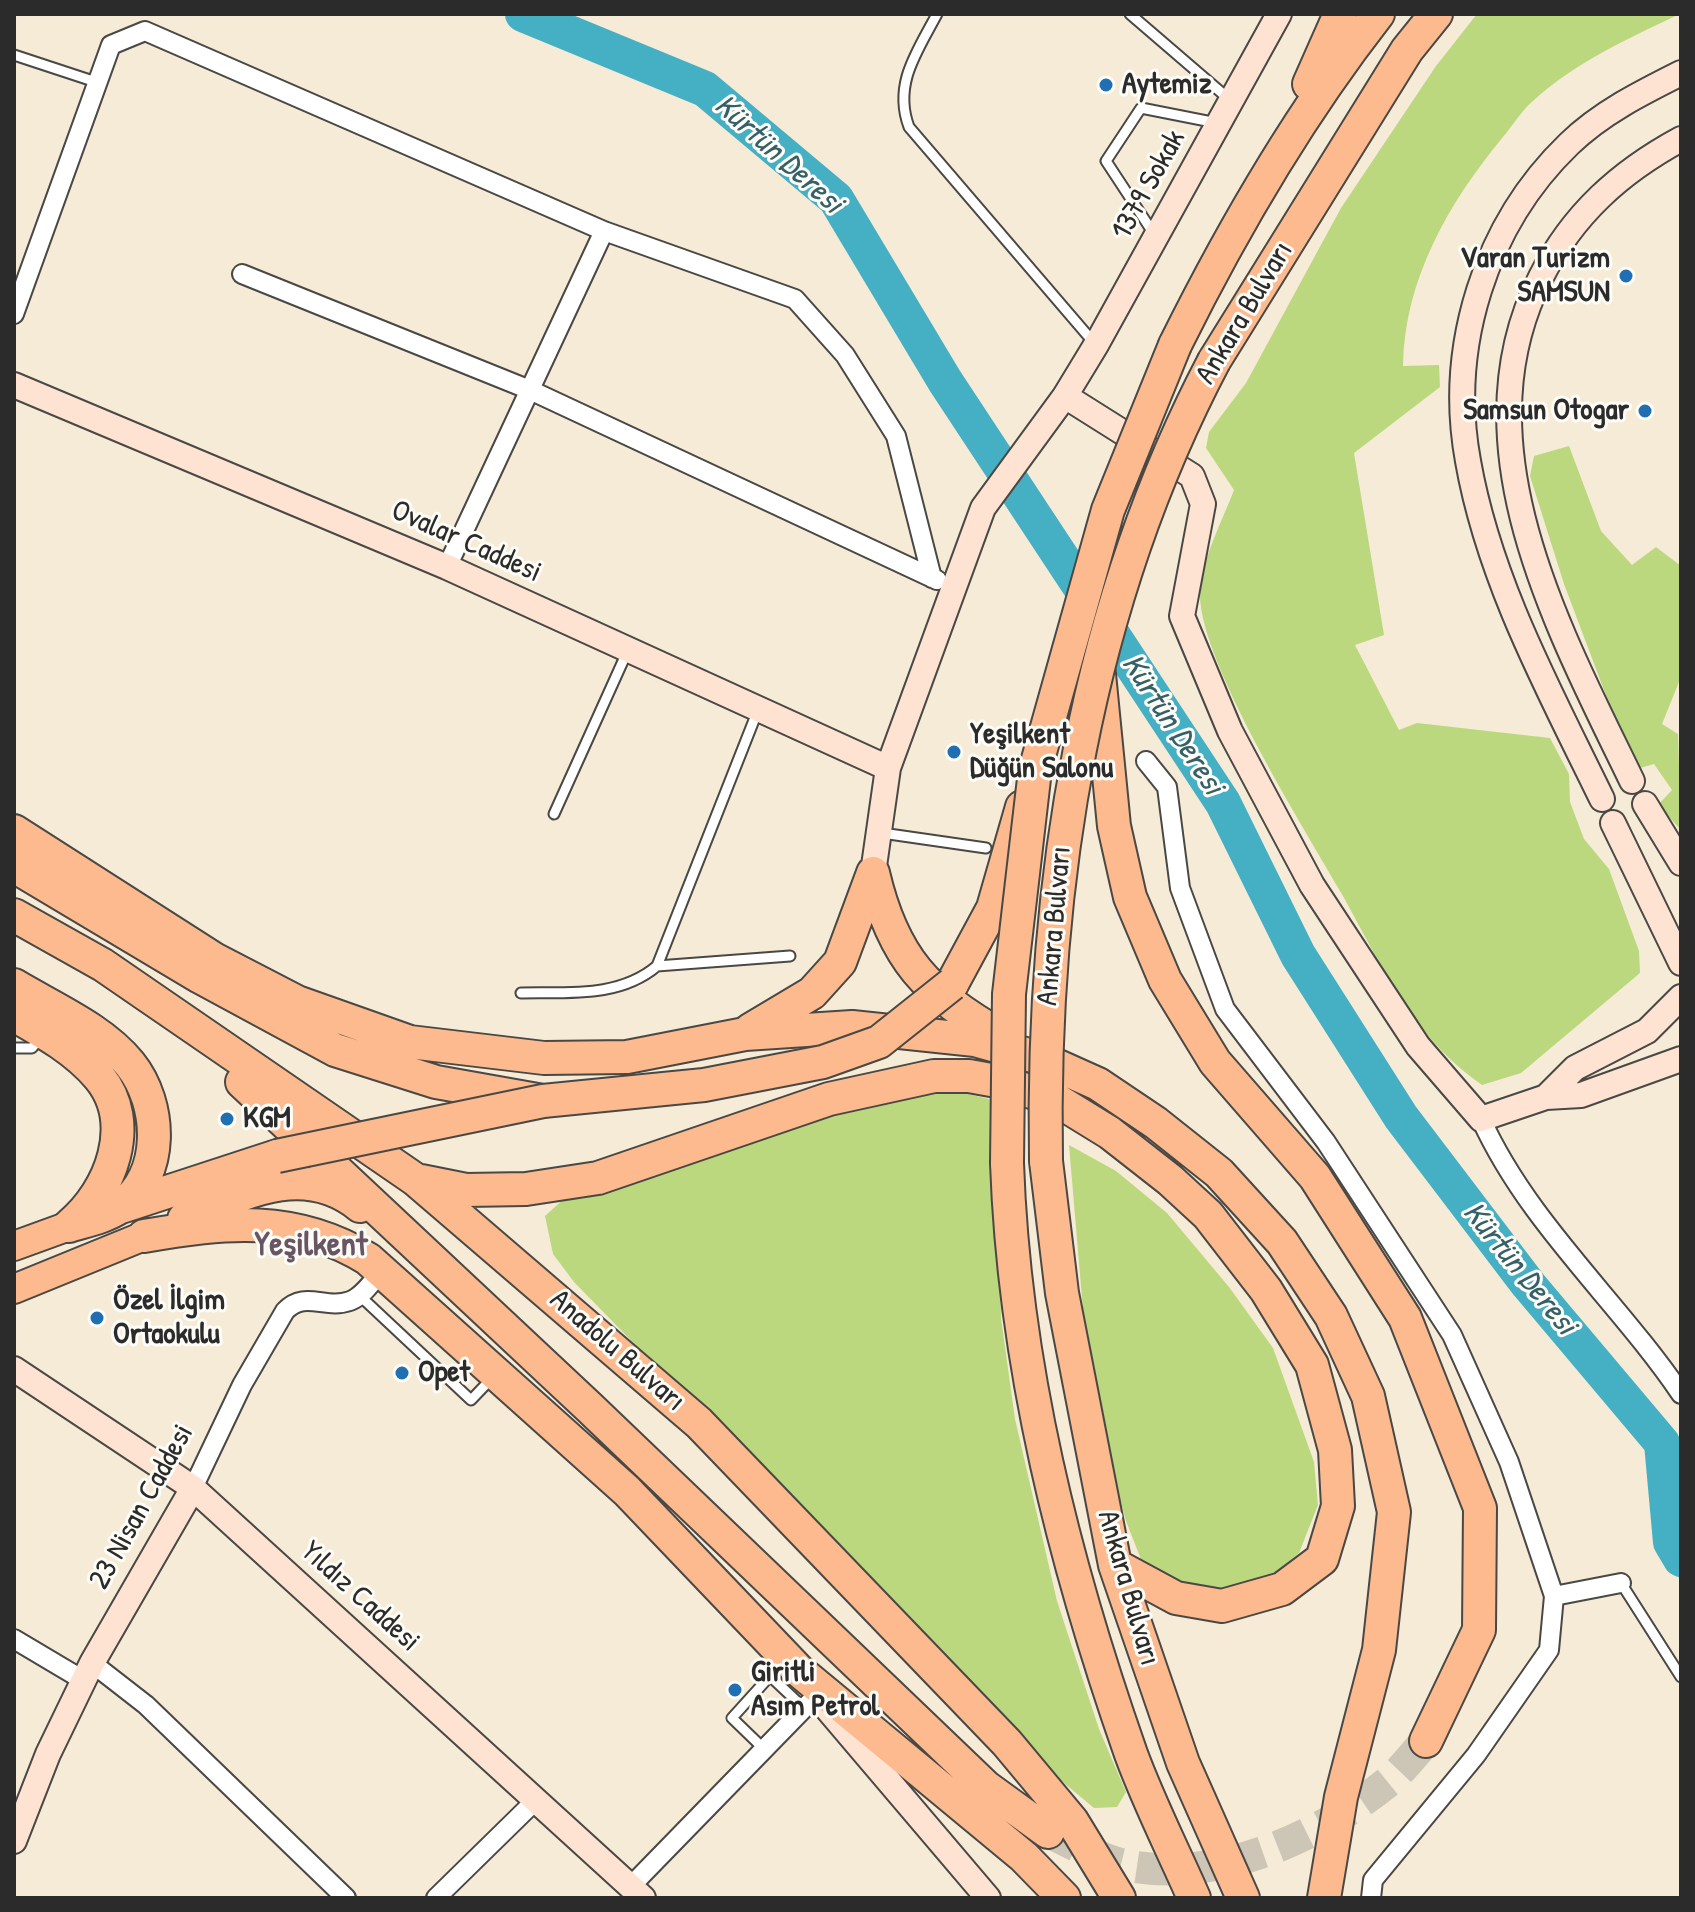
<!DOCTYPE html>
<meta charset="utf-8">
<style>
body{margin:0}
#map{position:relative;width:1695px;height:1912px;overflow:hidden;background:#f5ebd7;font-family:"Patrick Hand",sans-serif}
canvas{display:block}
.frame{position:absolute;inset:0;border:16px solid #2b2b2b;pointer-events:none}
</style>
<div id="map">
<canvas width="1695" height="1912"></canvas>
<div class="frame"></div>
</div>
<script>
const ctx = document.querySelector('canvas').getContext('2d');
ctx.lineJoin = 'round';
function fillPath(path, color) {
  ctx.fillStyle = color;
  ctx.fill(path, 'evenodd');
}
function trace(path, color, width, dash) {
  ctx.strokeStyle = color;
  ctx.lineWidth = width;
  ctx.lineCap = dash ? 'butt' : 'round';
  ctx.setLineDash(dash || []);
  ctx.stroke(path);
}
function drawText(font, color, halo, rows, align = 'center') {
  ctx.font = font + ' "Patrick Hand",sans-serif';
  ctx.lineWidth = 6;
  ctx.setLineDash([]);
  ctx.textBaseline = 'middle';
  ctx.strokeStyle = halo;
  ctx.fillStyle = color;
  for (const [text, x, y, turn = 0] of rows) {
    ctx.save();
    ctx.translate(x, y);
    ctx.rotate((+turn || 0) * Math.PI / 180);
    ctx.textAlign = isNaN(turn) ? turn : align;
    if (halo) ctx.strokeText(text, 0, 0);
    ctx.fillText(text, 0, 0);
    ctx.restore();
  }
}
const green = new Path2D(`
 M1477,14H1680C1629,38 1576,62 1534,100C1522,110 1513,125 1503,137C1449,202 1404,280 1403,366L1439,365L1440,387L1354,453L1384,635L1355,645L1399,730L1417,723L1550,738L1569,774L1570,802L1584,839L1609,869L1639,951L1640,973L1521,1073L1482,1085C1459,1069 1438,1049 1421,1027C1390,988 1367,939 1343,896C1306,831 1200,663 1200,595C1201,560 1222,522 1234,490L1206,448L1209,432L1246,383L1341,208L1436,66Z
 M1569,446L1601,531L1632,565L1656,547L1681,566V677L1662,724L1678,734L1681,830L1658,805L1672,790L1654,764L1640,768L1616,722L1564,584L1530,476L1534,456Z
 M931,1085L997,1101L1001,1318L1015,1419L1057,1601L1099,1729L1126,1792L1117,1807L1094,1808L1058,1778L574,1282L553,1254L545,1216L567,1196Z
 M1069,1145L1116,1171L1167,1213L1229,1287L1273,1348L1314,1462L1318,1505L1299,1553L1268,1578L1225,1589L1174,1586L1142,1562L1126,1521L1104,1441L1087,1357Z`);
const river = new Path2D(`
 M523,14L705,89L836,199L945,381L1223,803L1298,955L1401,1117L1528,1284L1662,1443L1671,1542L1681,1559`);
const highwayTunnel = new Path2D(`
 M1048,1832C1071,1842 1096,1858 1121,1864C1212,1886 1318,1838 1388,1782C1402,1770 1414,1754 1426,1741`);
const lane = new Path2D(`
 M937,14C917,52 893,84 909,127L1095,344
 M1130,14L1230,100
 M14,55L96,82
 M1154,234L1106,161L1141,108L1217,123
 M554,814L628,650
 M882,833L986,848
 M657,966L790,956
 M521,993C569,992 619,998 657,966L758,710
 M14,1048H32L41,1037
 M359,1295L471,1400L493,1377
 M1621,1583L1681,1677
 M764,1749L732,1718L770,1676L804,1708`);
const street = new Path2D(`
 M242,274L530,390L937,580
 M14,314L111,45L145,31L604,231L795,299L845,355L896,436L932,578
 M447,567L604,231
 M1146,761L1167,787L1180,888L1225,1009L1326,1142L1452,1335L1509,1462L1554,1596
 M1481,1119C1528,1223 1618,1301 1681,1394
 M193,1488L242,1385L285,1311C305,1290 325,1310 350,1301C363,1296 373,1281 381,1271
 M14,1639L83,1680
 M92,1663L146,1705L346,1898
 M630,1887L816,1696
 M436,1898L536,1800
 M1371,1898L1373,1880L1476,1755L1549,1650L1554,1596L1621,1583`);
const secondary = new Path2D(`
 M14,385L447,567L888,768
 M1065,396L1192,476L1203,504L1182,616L1230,731L1312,885L1418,1046L1481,1119L1546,1097L1581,1095L1681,1059
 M1632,781C1559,630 1456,444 1541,277C1573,214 1620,172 1681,139
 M1602,799C1550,692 1489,581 1468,461C1447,347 1485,225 1569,144C1601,113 1641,93 1681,73
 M1645,804L1681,863
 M1613,823L1681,963
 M873,873L888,768L983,508L1065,396L1096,345L1279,14
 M1546,1097L1575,1068L1647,1031L1681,997
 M14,1369L193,1488L643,1898
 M824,1705L988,1898
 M14,1841L48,1754L92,1663L193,1488`);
const primary = new Path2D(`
 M14,1246L69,1226
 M14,1289L144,1236`);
const highway = new Path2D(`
 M1309,84L1340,14
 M1175,345C1232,230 1299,115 1378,14
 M1214,361L1407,50L1436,14
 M1099,674L1114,826L1130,897L1165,980L1215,1062L1315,1177L1405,1318L1480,1508L1479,1630L1426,1741
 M14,831L214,959L297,1002L410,1042L544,1058L627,1057L745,1034L852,1027L975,1040L1040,1058L1098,1084L1156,1123L1219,1173L1282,1242L1331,1316L1368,1396L1394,1512L1379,1650L1341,1797L1324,1898
 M14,866L200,977L335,1050L436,1082L543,1101
 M873,873C893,959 927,993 1001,1036
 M14,915L103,965L416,1180L699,1423L1007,1743L1072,1821L1119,1898
 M952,984L993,908L1022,807
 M14,985C52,1008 102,1029 130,1064C162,1104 165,1175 120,1207C105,1217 85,1221 69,1226
 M14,1015C44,1032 76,1050 99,1077C137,1123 111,1191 70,1225
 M750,1030L812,993L840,962L873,873
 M242,1082L590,1408L986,1787L1048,1832
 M1046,1161L1062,1293L1115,1565L1183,1763L1243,1898
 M1007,1163C1014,1365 1064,1563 1131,1754C1149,1803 1173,1850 1194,1898
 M421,1181L466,1190L526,1189L598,1178L829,1099L934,1076H969L1002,1082L1058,1101L1110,1133L1170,1180L1208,1215L1266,1290L1312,1365L1335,1450L1338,1506L1322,1559L1282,1589L1222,1606L1176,1598L1115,1565
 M121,1207L277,1156
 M184,1219C242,1194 303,1160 360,1206
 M144,1236C225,1222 295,1214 368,1259L627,1491L798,1670L1024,1857L1064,1898`);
const highwayBridge = new Path2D(`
 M277,1156L543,1101L704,1085L823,1062L879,1042L952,984
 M1046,1161C1041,887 1085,606 1214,361
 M1007,1163L1009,994L1035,770L1108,510L1175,345`);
const markers = [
 [1106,85,8,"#1f6fb2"],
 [1626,276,8,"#1f6fb2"],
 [1645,411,8,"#1f6fb2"],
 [954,752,8,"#1f6fb2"],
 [227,1119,8,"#1f6fb2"],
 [97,1318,8,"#1f6fb2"],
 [402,1373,8,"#1f6fb2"],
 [735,1690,8,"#1f6fb2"]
];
const poiNames = [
 ["Aytemiz",1122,85],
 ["Varan Turizm",1610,259,"right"],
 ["SAMSUN",1610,293,"right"],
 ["Samsun Otogar",1629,411,"right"],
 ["Yeşilkent",970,735],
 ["Düğün Salonu",970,769],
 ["KGM",243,1119],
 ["Özel İlgim",113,1301],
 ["Ortaokulu",113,1335],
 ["Opet",418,1373],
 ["Giritli",751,1673],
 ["Asım Petrol",751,1707]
];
const streetNames = [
 ["1379 Sokak",1149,185,-61],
 ["Ankara Bulvarı",1245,313,-59],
 ["Ovalar Caddesi",466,542,24],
 ["Ankara Bulvarı",1055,926,-85],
 ["Anadolu Bulvarı",617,1351,41],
 ["23 Nisan Caddesi",142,1507,-61],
 ["Ankara Bulvarı",1128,1588,74],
 ["Yıldız Caddesi",360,1597,42]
];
const waterNames = [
 ["Kürtün Deresi",778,155,42],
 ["Kürtün Deresi",1172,725,57],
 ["Kürtün Deresi",1519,1269,51]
];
const quarterNames = [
 ["Yeşilkent",311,1246]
];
fillPath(green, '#bbd87e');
trace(river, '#45afc3', 36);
trace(highwayTunnel, '#cdc5b5', 32, [32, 16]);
trace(lane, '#494845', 13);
trace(street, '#494845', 22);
trace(secondary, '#494845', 28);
trace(primary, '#494845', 32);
trace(highway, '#494845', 36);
trace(lane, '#fff', 9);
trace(street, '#fff', 18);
trace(secondary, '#fee3d2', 24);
trace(primary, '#fcba8e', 28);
trace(highway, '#fcba8e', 32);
trace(highwayBridge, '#494845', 36, []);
trace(highwayBridge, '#fcba8e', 32);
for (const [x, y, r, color] of markers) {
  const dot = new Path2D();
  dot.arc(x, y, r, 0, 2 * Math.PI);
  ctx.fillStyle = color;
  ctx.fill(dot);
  trace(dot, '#fdfcf7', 3);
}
drawText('bold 30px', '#2b2b2b', '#fdfcf7', poiNames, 'left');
drawText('30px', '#2b2b2b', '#fdfcf7', streetNames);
drawText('italic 32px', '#356068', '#fdfcf7', waterNames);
drawText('bold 34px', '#695664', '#fdfcf7', quarterNames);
</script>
